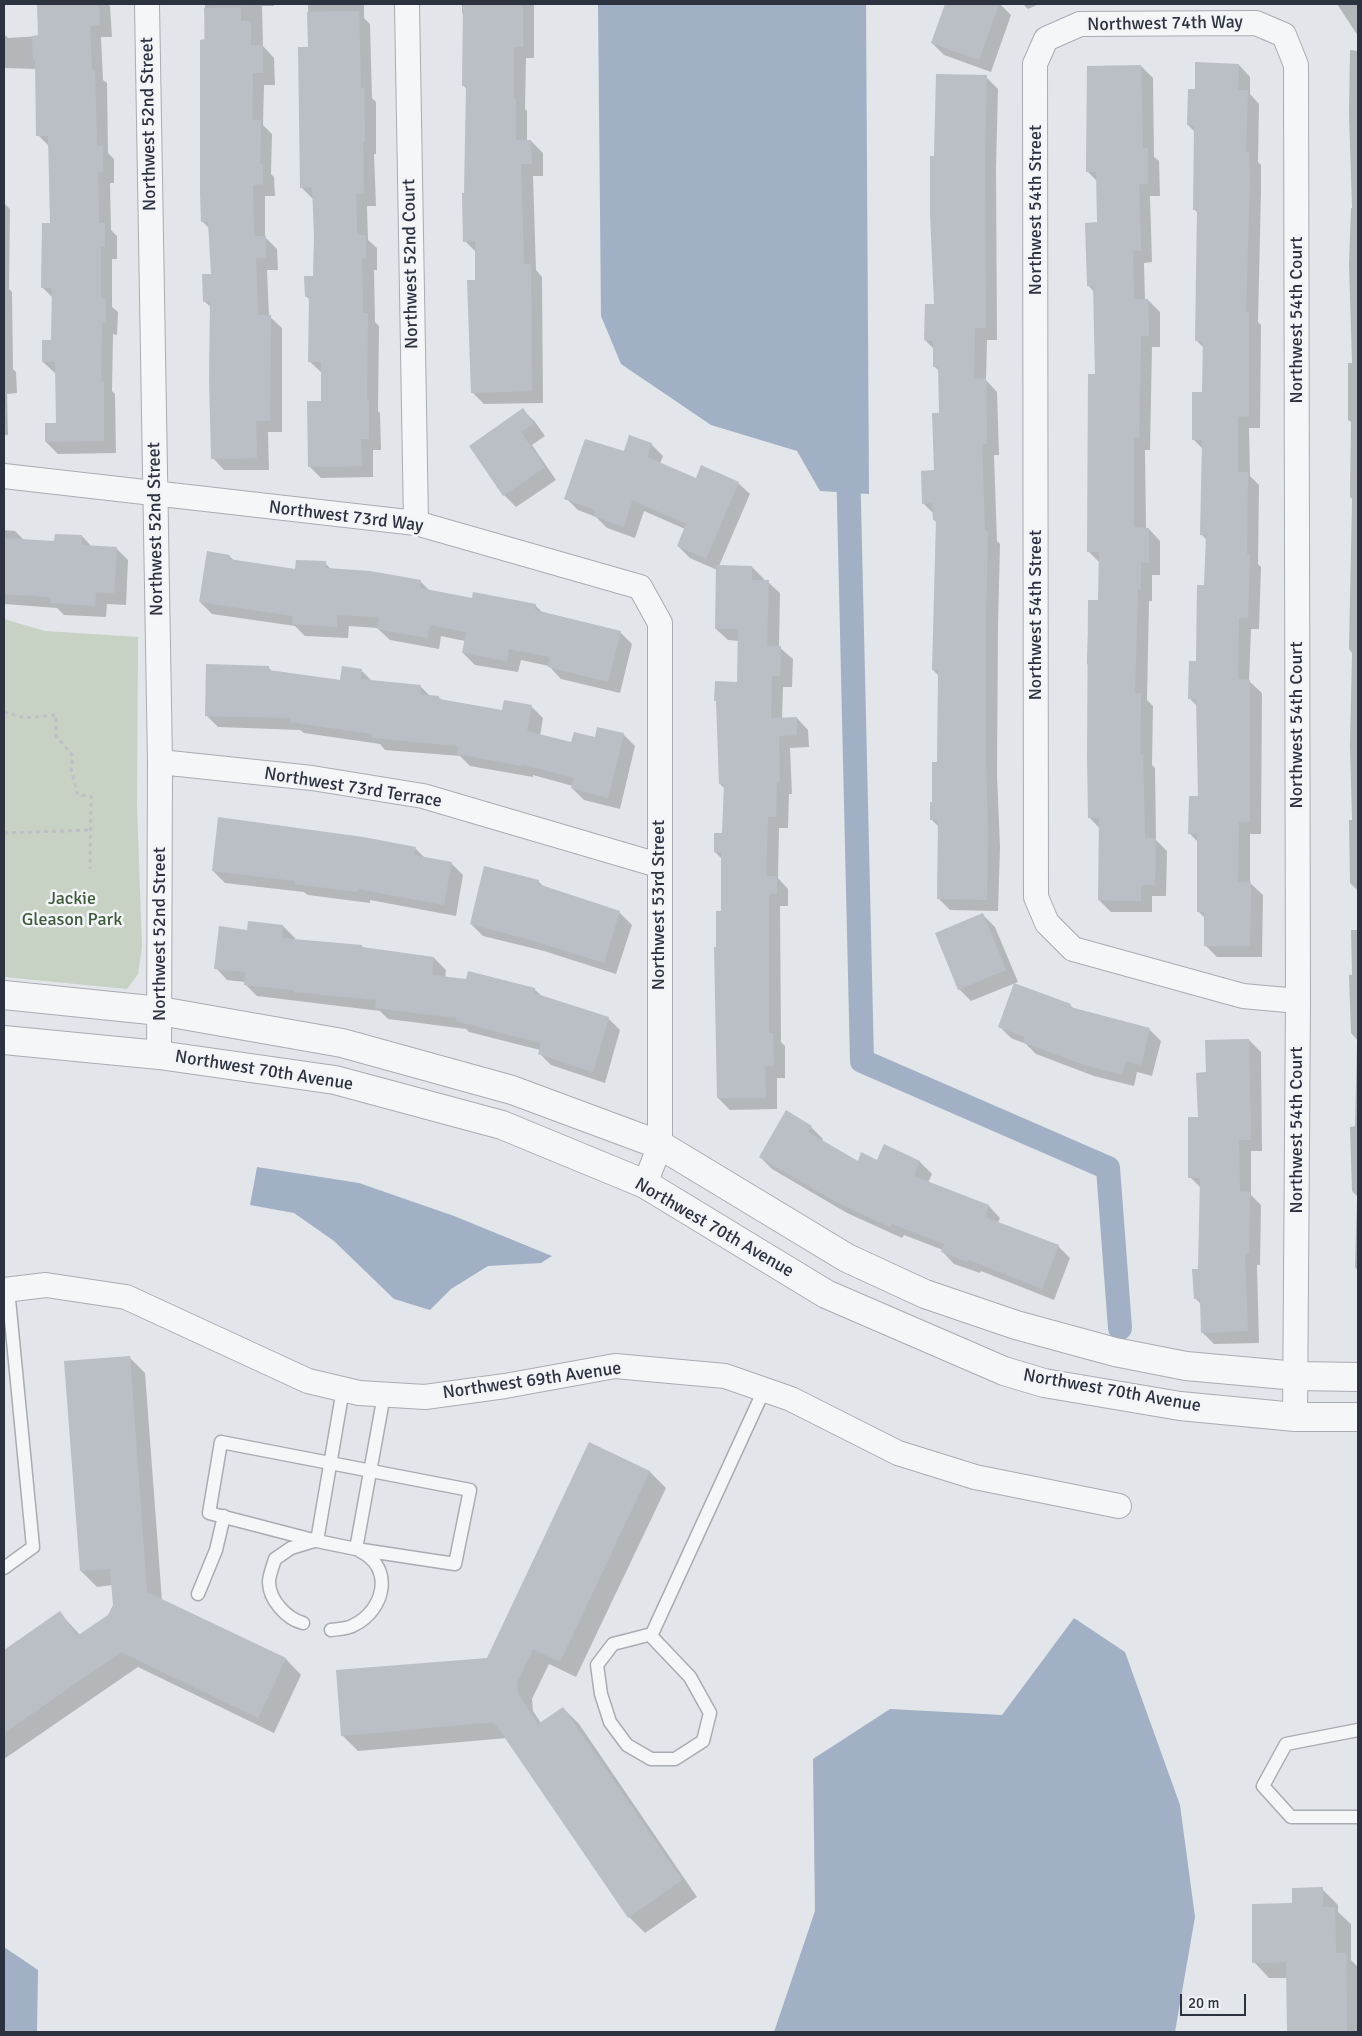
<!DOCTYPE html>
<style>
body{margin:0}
#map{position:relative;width:1362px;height:2036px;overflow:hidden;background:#e2e5e9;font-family:Signika,sans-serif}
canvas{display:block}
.frame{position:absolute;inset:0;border:5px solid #2c3240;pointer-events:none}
.scale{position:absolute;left:1180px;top:1994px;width:66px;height:22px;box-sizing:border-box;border:2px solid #2c3240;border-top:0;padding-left:6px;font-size:15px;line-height:18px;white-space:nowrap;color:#2c3240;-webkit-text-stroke:4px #f2f4f7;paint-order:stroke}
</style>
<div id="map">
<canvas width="1362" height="2036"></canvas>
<div class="frame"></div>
<div class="scale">20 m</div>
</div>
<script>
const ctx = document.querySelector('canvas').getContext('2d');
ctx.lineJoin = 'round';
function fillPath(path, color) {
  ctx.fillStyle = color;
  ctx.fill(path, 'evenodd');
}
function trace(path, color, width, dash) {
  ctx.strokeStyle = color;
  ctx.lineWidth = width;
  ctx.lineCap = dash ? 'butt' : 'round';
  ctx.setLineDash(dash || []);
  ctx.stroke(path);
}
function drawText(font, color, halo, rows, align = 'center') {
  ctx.font = font + ' Signika,sans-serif';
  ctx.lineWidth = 5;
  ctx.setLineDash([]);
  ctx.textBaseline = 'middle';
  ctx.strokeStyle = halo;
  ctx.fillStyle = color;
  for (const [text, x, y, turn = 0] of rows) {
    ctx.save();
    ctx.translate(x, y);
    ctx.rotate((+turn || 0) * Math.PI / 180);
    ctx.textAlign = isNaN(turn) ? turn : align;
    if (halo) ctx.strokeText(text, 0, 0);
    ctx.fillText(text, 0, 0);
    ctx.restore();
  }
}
const green = new Path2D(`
 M4,619L45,631L138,637L137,806L142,947L138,974L127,989L4,977Z`);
const water = new Path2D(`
 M598,4H866L869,494L820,491L797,451L711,425L621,364L601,316Z
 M257,1167L359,1183L454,1216L552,1256L541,1263L488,1266L451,1289L430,1310L394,1299L334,1241L294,1213L250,1205Z
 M1074,1618L1125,1652L1180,1805L1195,1917L1175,2032H774L815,1911L813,1759L890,1709L1002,1715Z
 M4,1947L38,1970L37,2032H4Z`);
const shadow = new Path2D(`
 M38,4H107L110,6L112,37H101L103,80L107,83L108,153L114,159V183H110L111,230L117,236V259H112V307L118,312L117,335L113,334L112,391L115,394L116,453L58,454L46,442L57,424L56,374L43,362L52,342L53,298L42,287L52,224L50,147L38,135L36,69L4,68V34L8,38L40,36Z
 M205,4H274V6H262L263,46L274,58L275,85H264L263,125L272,134L271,174L274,177L275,196H265V237L277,249L278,270H267L269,316L282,328V432H268L269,470H224L213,458L212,308L204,301L212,275L210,229L202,221Z
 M308,4H364V18L370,24L372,98L376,102V154H374L376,206H367L368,240L377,248V270H374L375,322L379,326L378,411L380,413L381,450H373V477L321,478L309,466L322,402V373L309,361L310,300L306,296L315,277L314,200L301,187L309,48Z
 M462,4H534V58H526L525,109L527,111V141H531L543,153V176H533L536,270L542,277L543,403L484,404L472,392L476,252L465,241L467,90L463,85L464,15L462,13Z
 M946,4H1000L1011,15L991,72L944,55L932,43Z
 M1023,4H1039L1028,9Z
 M1337,4H1358V35L1356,33Z
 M1350,50L1358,51V891L1350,883L1349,820H1352L1350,745L1352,653L1349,649L1352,499L1350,497L1351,422L1348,420V363H1352L1349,265L1351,208H1352L1349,114Z
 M1239,65L1250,77V94L1259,104L1258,162L1261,165V192L1258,322L1261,325L1260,428H1249L1250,476L1259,485L1258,564L1261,567L1259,629H1251L1249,681L1262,693L1261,834H1250V883L1263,895L1262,957H1217L1205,945V918L1198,911V842L1190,834L1199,797L1197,706L1189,698L1198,662L1205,587L1207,540L1202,535L1203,449L1193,439L1204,393V348L1196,340L1198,213L1194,209L1195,132L1188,125L1196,90Z
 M1141,66L1153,78L1154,157L1159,161L1160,196H1150L1152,262L1144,263L1145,300H1148L1160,312V347H1152L1150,450H1145L1146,529H1149L1160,541V575H1152V601H1149L1147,700L1153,706L1152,765L1155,768L1156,840L1167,851L1166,896H1152V912H1111L1099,900L1100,829L1089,817L1090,667L1087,664L1089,601L1099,602L1100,563L1088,551L1096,376L1094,292L1088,285L1099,224L1098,182L1087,171Z
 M986,77L998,89L996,169L997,340H987L986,380L997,392L999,455H994L997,541L1000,544L998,625L997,774L1000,847L998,911L950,910L938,898L940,828L932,820L938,763L939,676L933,670L937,523L934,520V514L923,503L935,471L940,414V372L934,366V349L925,340L936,305L935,158Z
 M4,203L10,209L9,289L12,292L13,369L16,372L17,393L7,394L8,435H4Z
 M523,410L535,422L545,436L532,445L556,480L516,507L504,495L470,446Z
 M651,444L663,456L660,464L696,480L738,483L750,494L719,566L752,567L764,579V581L768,582L780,593L779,647L793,659L792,687H783L782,718H797L808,730L809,747L790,748L792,794H789L788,828H779L778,878L788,889V906H780L781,1042L785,1046V1078H777V1109L730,1110L718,1098L717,949L722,912V859L715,852L724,835L725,789L720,784L738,683L739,641L728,640L716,629L717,570L690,558L678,546L685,529L644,511L635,538L607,528L596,517L578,510L566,498L624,453Z
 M4,530L15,531L25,541L56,543L82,536L92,547L116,548L128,560L126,605L107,604L106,617L64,615L57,608L4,604Z
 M229,556L235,561L296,570L325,563L332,570L420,581L431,592L473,599L535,605L543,613L620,632L632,644L620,693L561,679L549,666L521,660L518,672L475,665L463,653L465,641L441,636L439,649L390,640L377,628L349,626L348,638L305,636L295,626L212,614L200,602Z
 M268,667L273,672L341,681L361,670L373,682L420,686L431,697L439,698L442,700L503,712L531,706L543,718L540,736L572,743L623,734L635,746L620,809L584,800L572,788L573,786L533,775V777L470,766L460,756L385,750L380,744L304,733L300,730L218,727L206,715Z
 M415,848L425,858L451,863L463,875L456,916L370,900V903L308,895L304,892L225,883L213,871Z
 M538,881L545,888L620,913L632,925L616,974L544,951L483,936L471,924Z
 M983,915L995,927L1018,982L971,1001L959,989Z
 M283,926L295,938L294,940L362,946L364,949L434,958L446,970L445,978L534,989L543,997L608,1018L620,1030L605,1083L551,1065L539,1053L540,1050L469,1032L466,1029L388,1019L380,1011L257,996L245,984V982L227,980L216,968L248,931Z
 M1351,930H1358V1343V1271L1355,1267L1357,1196L1352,1191L1350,1127L1355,1126L1357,1040L1351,1033L1349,975H1352Z
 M1070,1005L1074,1009L1149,1029L1161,1041L1152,1076L1137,1072L1134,1086L1094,1076L1036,1054L1026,1044L1011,1038L999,1026Z
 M1249,1040L1261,1052L1262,1151H1251V1195L1261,1205L1260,1265H1257L1259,1343L1214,1344L1202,1332V1305L1195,1298L1199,1270L1201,1188L1190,1177L1207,1073Z
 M811,1127L823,1139L822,1141L858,1163L877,1161L884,1146L920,1162L932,1174L928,1183L989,1206L1000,1218L998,1223L1058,1246L1070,1258L1054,1300L981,1271L980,1273L954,1264L943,1252V1250L904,1235L902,1238L847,1213L772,1169L760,1157Z
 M129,1357L145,1373L162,1601L286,1659L301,1675L274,1733L138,1667L4,1759V1652L60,1613L80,1635L109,1616L114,1605L112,1585L97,1587L81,1571Z
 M589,1443L650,1472L666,1488L576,1677L549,1664L532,1699L533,1711L541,1723L563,1708L579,1724L697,1897L645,1933L629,1917L507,1738L358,1751L342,1735L487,1659Z
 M1322,1889L1338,1905V1912L1351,1924V1960L1358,1967V2032H1288V1978H1269L1254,1962L1294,1904Z`);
const canal = new Path2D(`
 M848,460L862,1061L1108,1168L1120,1328`);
const building = new Path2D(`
 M37,4H99L100,25L90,26L92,70H95L97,146H103V172H98L99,223H105V247H101V299H106V323H102L101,381H104V441L45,442V423H56L55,362H42V340H51L52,288H41L42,223H50L48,136H36L35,60H33L32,36L38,35Z
 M463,4H523V47H514V98H516V140H531L532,164H521L524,264H531L532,391L471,393L467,280H475V241L463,242L462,193H464L466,86H462Z
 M945,4H999L979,60L931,43Z
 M241,7V21H251V45H263V73H253L252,120H261L260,164H263V184L253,185L254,236H266V258H256L258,315H271L270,421H256L257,458L211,459L209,379L210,301L203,302L202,274H211L208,222H201L200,193V40L205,39L204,8Z
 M359,11L361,88H364L365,142H363L364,194H356L357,235H366V259H362L363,313H368L367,400H369V439H361L362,466L308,467L307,401H321V362H308L309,296L305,297L304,276H313L314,236L312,187L300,188L298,47H308L307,12Z
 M1195,62L1239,64L1238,90H1248L1246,152H1249L1250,180L1246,312H1249V416L1238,417V472H1248L1247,554H1250L1248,618H1239L1238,679L1250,680V822H1239L1238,882H1251L1250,946H1204V912H1197V834H1188L1189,796H1198L1196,699H1188L1189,661H1196L1197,585H1204L1206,535H1200L1202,440H1192V392H1202L1203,341H1195L1197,210H1193L1194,126L1187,125L1188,89H1195Z
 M1141,65L1143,148H1148V184H1139L1141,251H1133L1134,299H1148L1149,336H1141L1139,438H1134V527L1149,528V563H1141V589H1138L1135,693H1141L1140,755H1143L1145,838H1156L1155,885H1141V901L1098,900L1099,818H1088L1087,756L1088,600H1098L1099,552H1087L1088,374H1095L1093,286H1087L1085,223L1097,222L1096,172H1086L1087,66Z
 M936,74L987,75L985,157L986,328H975L974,379L986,378L987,444H982L985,531H988L986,612V762L988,834L987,900L937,899L938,820H930V802H932V762H937L938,670H932L936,520H933L932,503L922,504L921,471L934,470L932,413H939L938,367H933V341L924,340L925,304H934L930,214V156H934Z
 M523,408L534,424L521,432L545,467L503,496L469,446Z
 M629,435L652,443L647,457L696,478L701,465L739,482L706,559L677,546L686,524L632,500L624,527L593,516L596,510L564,499L585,439L624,451Z
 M55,534L82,535V545L117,547L114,593L96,592L95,606L51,603V597L4,594V538L54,541Z
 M207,551L230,555L229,559L295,569L296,560L326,561V568L370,571L421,580L420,588L472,598L473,592L536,604L535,610L621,631L608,682L548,667L550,657L509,649L507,661L462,653L466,632L430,625L427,638L377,629L379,617L337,615V627L292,624L293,616L199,602Z
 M716,565L752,566V580H769L767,646H781L780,676H772L771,718L797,717V735L779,736L780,782H777L776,817H768L766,876H777V894H769V1033H773L774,1066H765L766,1098H717L714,947H716V911H721V853L714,852V833H722L724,784H719L716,701H714L715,681L737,682L738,629H715Z
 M206,664L269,666V670L340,680L342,666L362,669L360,679L421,685L420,694L439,696V699L502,710L504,700L532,705L527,731L571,742L574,732L595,737L597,727L624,733L608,798L571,788L574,778L521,764V766L457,754L458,746L372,738V734L290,722L291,718L205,716Z
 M218,817L363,837L416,847L414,855L452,862L444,905L358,889V892L294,884L295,881L212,871Z
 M484,866L539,880L538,884L620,911L604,963L531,940L470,924Z
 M983,913L1006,970L958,990L935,933Z
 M248,921L283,925L282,938L362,945V947L434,957L432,975L466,979L468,971L535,988L534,993L609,1017L593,1072L538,1054L541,1043L456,1021V1018L375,1008L376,1000L294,992V990L244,985L245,972L214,969L219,926L247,930Z
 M1014,983L1071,1004L1070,1007L1150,1028L1141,1065L1126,1061L1122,1075L1081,1064L1023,1042L1025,1037L998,1027Z
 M1249,1039L1251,1140H1239L1240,1191L1250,1192L1249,1254H1245L1248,1331L1201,1333L1200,1298L1194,1299L1192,1269H1198L1200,1178H1188V1117H1198L1196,1073L1206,1072L1205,1040Z
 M786,1110L812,1126L808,1132L858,1161L861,1152L877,1160L884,1144L920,1161L914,1176L989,1205L985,1217L1059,1245L1042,1289L969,1260L968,1262L941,1252L944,1244L892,1224L890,1227L834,1201L759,1157Z
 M130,1356L147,1592L286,1658L258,1718L121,1652L4,1733V1650L60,1611L77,1636L108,1615L113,1605L110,1569L80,1571L64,1361Z
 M589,1442L650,1471L560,1662L533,1649L517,1683L518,1694L538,1724L563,1707L682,1880L628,1918L494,1722L341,1736L336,1670L487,1658Z
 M1323,1887V1907H1335L1336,1953H1346L1347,2032H1287L1286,1962L1252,1963V1904L1292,1903V1888Z`);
const path = new Path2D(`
 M4,712L25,718L56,715V736L73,756L71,769L78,795L91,796L90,869
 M4,833L90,830`);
const service = new Path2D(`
 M221,1442L470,1490L455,1564L356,1549L317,1541L209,1513Z
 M317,1541L343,1389
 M356,1549L384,1395
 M4,1568L33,1547L8,1289
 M198,1594L216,1550L224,1516
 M303,1623C287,1619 269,1600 269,1582C269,1575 273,1566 275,1559L291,1548L314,1541
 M331,1630C338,1629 348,1629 354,1625C385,1610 394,1567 360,1551
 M651,1636L648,1635L613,1644L597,1665L601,1694L610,1722L627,1745L651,1759H675L703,1741L710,1713L690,1677L651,1636L764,1390
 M1358,1730L1286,1744L1263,1786L1291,1817H1358`);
const minor = new Path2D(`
 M147,4L160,762L159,1055
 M407,4L416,523
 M4,476L416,523L640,587L660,623V1145L645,1184
 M160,762L312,778L423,796L658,865
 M4,1290L46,1285L126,1297L308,1381L359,1393L425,1397L505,1386L615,1366L725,1376L791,1399L898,1453L975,1477L1119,1506
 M1295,1417L1298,1001L1296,65L1284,35L1256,23L1080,24L1046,39L1035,64L1036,897L1047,923L1073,949L1243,996L1298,1001`);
const tertiary = new Path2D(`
 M4,995L160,1011L342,1043L512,1090L660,1145L847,1258L925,1294L1016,1325L1115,1352L1186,1366L1297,1376L1358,1377
 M4,1040L159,1055L335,1080L502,1125L645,1184L826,1294L1004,1371L1044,1383L1180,1406L1295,1417H1358`);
const streetNames = [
 ["Northwest 74th Way",1165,24,-1],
 ["Northwest 52nd Street",149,124,-91],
 ["Northwest 54th Street",1036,210,-90],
 ["Northwest 52nd Court",411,264,-91],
 ["Northwest 54th Court",1297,320,-90],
 ["Northwest 73rd Way",346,517,7],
 ["Northwest 52nd Street",156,529,-91],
 ["Northwest 54th Street",1036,615,-90],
 ["Northwest 54th Court",1297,725,-90],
 ["Northwest 73rd Terrace",353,788,9],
 ["Northwest 53rd Street",659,905,-90],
 ["Northwest 52nd Street",160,934,-90],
 ["Northwest 70th Avenue",264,1071,9],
 ["Northwest 54th Court",1297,1130,-90],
 ["Northwest 70th Avenue",714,1228,30],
 ["Northwest 69th Avenue",532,1381,-8],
 ["Northwest 70th Avenue",1112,1391,10]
];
const parkNames = [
 ["Jackie",72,899],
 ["Gleason Park",72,920]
];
fillPath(green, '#c7d2c4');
fillPath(water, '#a1b0c5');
fillPath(shadow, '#0003');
trace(canal, '#a1b0c5', 24);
fillPath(building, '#babec5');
trace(service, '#a8acb3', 15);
trace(minor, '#a8acb3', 26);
trace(tertiary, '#a8acb3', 30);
trace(path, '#bdbfc4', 3, [4, 4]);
trace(service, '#f5f6f8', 12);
trace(minor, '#f5f6f8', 24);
trace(tertiary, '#f5f6f8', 28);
drawText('18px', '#2c3240', '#f2f4f7', streetNames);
drawText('18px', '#3f5a3b', '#f2f4f7', parkNames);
</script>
